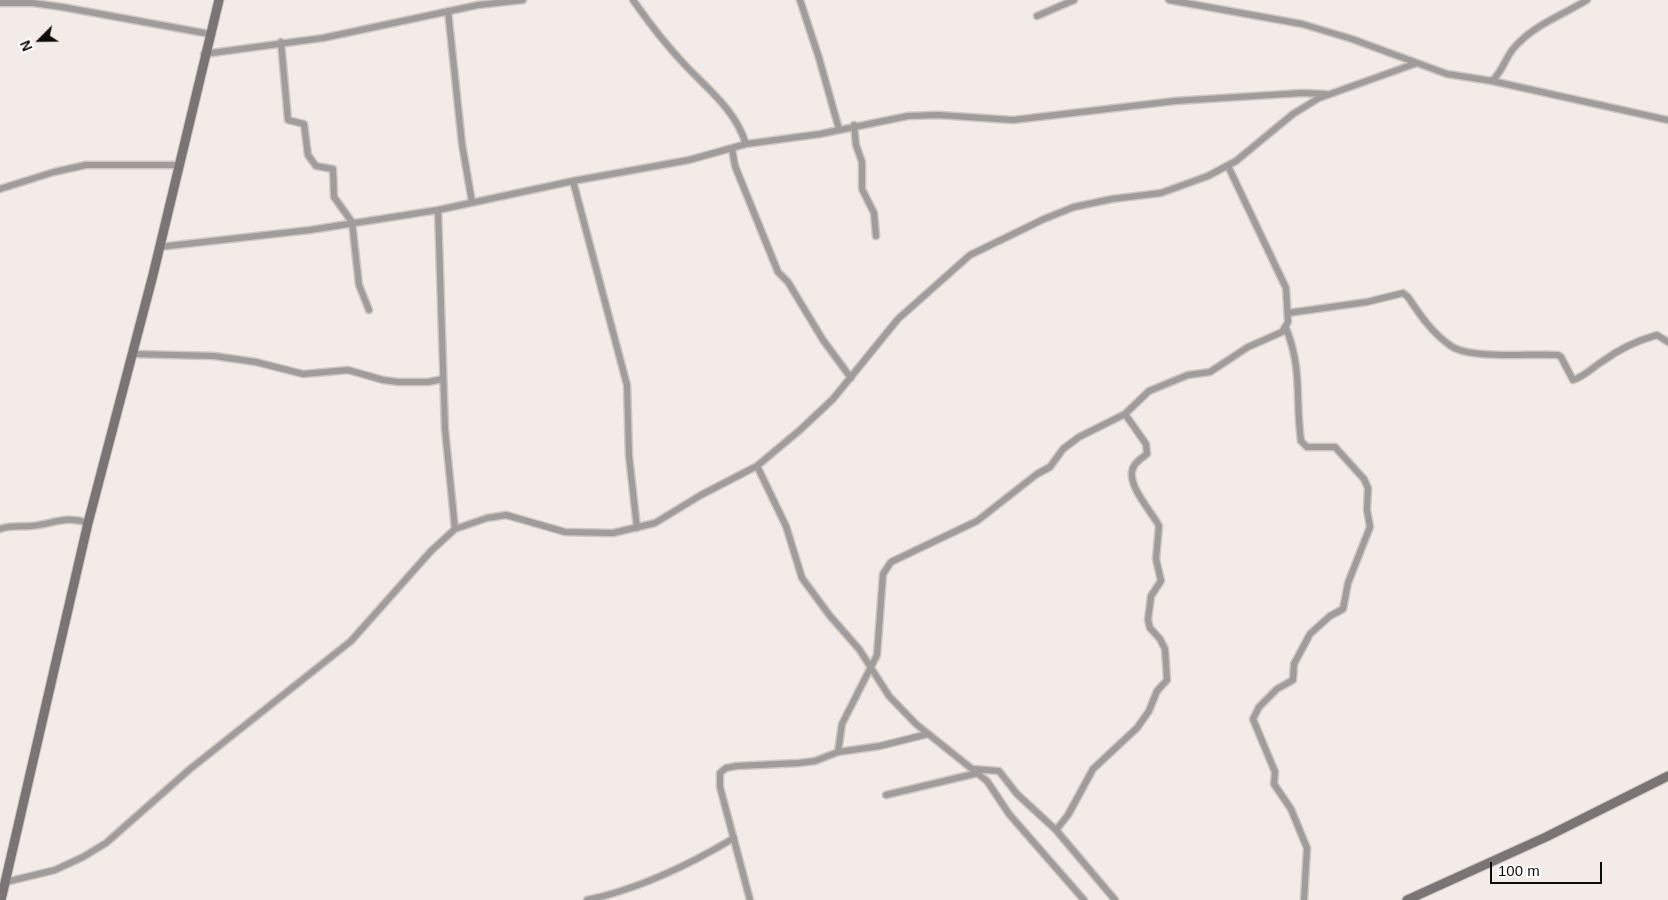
<!DOCTYPE html>
<style>
body{margin:0}
#map{position:relative;width:1668px;height:900px;overflow:hidden;background:#f2ebe7;font-family:Arial,sans-serif}
canvas{display:block}
.north{position:absolute;left:15px;top:15px;width:50px;height:50px;-webkit-text-stroke:4px #fff;paint-order:stroke;rotate:247deg;font-size:14px;font-weight:700;line-height:20px;text-align:center;color:#0f0d0c}
.north::after{content:'';display:block;margin:auto;width:18px;height:22px;background:#0f0d0c;clip-path:polygon(50% 0,100% 100%,50% 72%,0 100%)}
.scale{position:absolute;left:1490px;top:862px;width:112px;height:22px;box-sizing:border-box;border:2px solid #0f0d0c;border-top:0;padding-left:6px;font-size:15px;line-height:18px;white-space:nowrap;color:#0f0d0c;-webkit-text-stroke:4px #fff;paint-order:stroke}
</style>
<div id="map">
<canvas width="1668" height="900"></canvas>
<div class="north">N</div>
<div class="scale">100 m</div>
</div>
<script>
const context = document.querySelector('canvas').getContext('2d');
context.lineJoin = 'round';
function trace(path, color, width, dash) {
  context.strokeStyle = color;
  context.lineWidth = width;
  context.lineCap = dash ? 'butt' : 'round';
  context.setLineDash(dash || []);
  context.stroke(path);
}
const street = new Path2D(`
 M633 0C649 23 666 45 686 66 710 91 735 110 746 144
 M800 0 819 58 839 129
 M1169 0 1302 24 1352 39 1447 74 1492 81 1668 120
 M0 3H33L62 7 210 34
 M448 11 462 144 472 202
 M1037 16 1074 0
 M281 42 288 120 304 124 308 155 316 166 333 169 334 197 352 222 359 285 369 310
 M204 54 323 38 478 5 523 0
 M1492 81C1502 72 1505 59 1513 49 1533 25 1561 16 1587 0
 M854 125 856 145 862 162V189L874 213 876 236
 M732 149 735 166 778 272 788 282 823 340 851 378
 M573 181 627 385 629 456 637 528
 M0 189 54 172 86 165H178
 M438 210 445 429 455 529
 M159 247 310 230 438 210 573 181 689 160 746 144 820 134 908 116 938 115 1013 120 1175 101 1302 93 1326 94
 M1288 313 1367 302 1403 293 1408 297C1420 315 1432 333 1451 346 1472 360 1532 353 1558 355L1561 357 1573 380C1585 376 1593 367 1603 361 1618 350 1639 340 1657 335L1668 342
 M1286 328C1303 371 1295 399 1301 441L1307 447H1335L1364 479 1368 488 1367 510 1370 527 1348 583 1343 609 1330 616 1310 634 1294 664 1293 680 1277 689 1259 707 1253 719 1275 772 1274 784 1291 809 1307 848 1304 900
 M133 354 214 356 256 362 303 374 348 370 383 380 398 382H428L443 379
 M757 466 786 526 802 578 830 616 859 649 889 696 916 724 987 781 1009 814 1084 900
 M0 529C11 525 20 527 31 526 52 524 67 515 88 523
 M838 752 842 724 877 655 883 574 891 562 977 521 1037 474 1050 467 1063 449 1079 437 1125 414 1149 391 1188 375 1210 372 1248 347 1282 332 1288 322 1286 288 1228 166
 M973 769 999 771 1017 794 1056 830 1115 900
 M886 795 978 773
 M1056 830 1068 815 1093 769 1137 728 1149 711 1157 691 1167 680 1165 649 1160 639 1150 628 1148 620 1151 596 1161 581 1156 559 1159 526C1152 512 1126 485 1133 468 1135 462 1142 458 1147 454L1146 444 1125 414
 M6 882 55 870 83 857 106 843 190 769 351 641 431 551 455 529 487 518 506 515 565 532 613 533 655 523 701 495 757 466 800 430 833 399 898 319 970 255 1044 219 1074 207 1112 199 1161 193 1208 176 1236 161 1293 114 1319 98 1417 63
 M587 900C639 889 689 865 734 838
 M750 900 720 787V773L726 768 737 766 799 763 815 761 838 752 880 746 928 734`);
const secondary = new Path2D(`
 M1 900 88 523 153 275 219 0
 M1407 900 1546 837 1668 776`);
trace(street, '#cec7c4', 9);
trace(secondary, '#cec7c4', 11);
trace(street, '#9f9c9b', 6);
trace(secondary, '#7a7574', 9);
</script>
